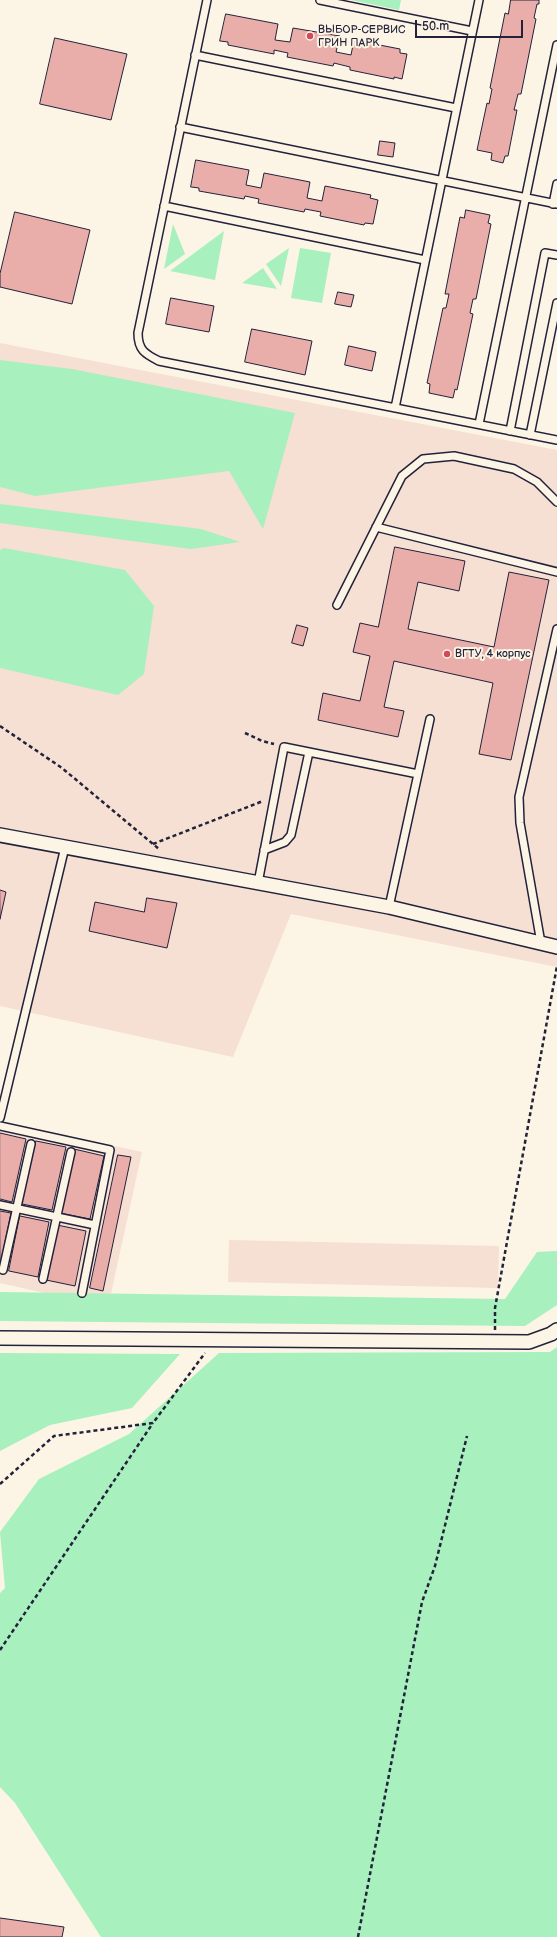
<!DOCTYPE html>
<meta charset="utf-8">
<style>
body{margin:0}
#map{position:relative;width:557px;height:1937px;overflow:hidden;background:#fcf5e5;font-family:"Balsamiq Sans",sans-serif}
canvas{display:block}
.scale{position:absolute;left:415px;top:20px;width:108px;height:18px;box-sizing:border-box;border:2px solid #22223b;border-top:0;padding-left:5px;font-size:12px;line-height:14px;white-space:nowrap;color:#22223b;-webkit-text-stroke:3px #fcf5e5;paint-order:stroke}
</style>
<div id="map">
<canvas width="557" height="1937"></canvas>
<div class="scale">50 m</div>
</div>
<script>
const context = document.querySelector('canvas').getContext('2d');
context.lineJoin = 'round';
function fill(path, color) {
  context.fillStyle = color;
  context.fill(path, 'evenodd');
}
function trace(path, color, width, dash) {
  context.strokeStyle = color;
  context.lineWidth = width;
  context.lineCap = dash ? 'butt' : 'round';
  context.setLineDash(dash || []);
  context.stroke(path);
}
function write(font, color, halo, rows, align = 'center') {
  context.font = font + ' "Balsamiq Sans",sans-serif';
  context.lineWidth = 4;
  context.setLineDash([]);
  context.textBaseline = 'middle';
  context.strokeStyle = halo;
  context.fillStyle = color;
  for (const [text, x, y, turn = 0] of rows) {
    context.save();
    context.translate(x, y);
    context.rotate((+turn || 0) * Math.PI / 180);
    context.textAlign = isNaN(turn) ? turn : align;
    if (halo) context.strokeText(text, 0, 0);
    context.fillText(text, 0, 0);
    context.restore();
  }
}
const built = new Path2D(`
 M0 343 557 450V967L291 914 233 1057 0 1006Z
 M0 1121 142 1152 108 1307 0 1283Z
 M229 1240 499 1246 498 1288 228 1282Z`);
const green = new Path2D(`
 M351 0H401L399 10Z
 M173 224 185 254 164 269Z
 M224 231 215 280 170 271Z
 M289 248 281 286 266 264Z
 M300 248 331 253 322 303 291 298Z
 M263 268 277 289 242 283Z
 M0 360 72 369 295 413 263 529 229 471 35 496 0 487Z
 M0 504 201 529 240 542 191 549 0 523Z
 M4 548 125 570 154 606 144 674 118 695 0 668V550Z
 M557 1251V1305L525 1326 0 1321V1292L505 1299 537 1252Z
 M557 1347V1937H101L15 1803 0 1787V1593L5 1588 0 1532 39 1479 129 1434 219 1353 550 1352Z
 M0 1353 180 1354 132 1408 50 1425 0 1451Z`);
const building = new Path2D(`
 M511 0H539V4H537L534 18 536 19 521 94H518L514 110H517L508 156H505L503 163 491 160 492 153 477 150 487 103 489 104 492 89 490 88 505 13 508 14Z
 M226 14 278 24 275 40 290 42 293 28 340 36 336 52 351 55 354 40 400 49V53L407 54 402 79 394 77V79L350 70V67L334 63 333 66 287 57 288 53 274 50V54L228 45V42L220 41Z
 M55 38 127 54 111 120 40 104Z
 M380 141 395 143 393 157 378 155Z
 M196 160 249 170 246 185 261 188 264 173 310 182 307 198 322 201 325 186 371 195 370 198 378 200 373 224 365 223 364 225 320 216 321 212 305 209 304 212 258 203 259 199 245 196 244 199 199 191V188L191 187Z
 M466 210 490 215 488 223 491 224 476 299H473L470 313 473 314 457 390 455 389 453 398 429 393 430 384 427 383 443 308H446L449 294H445L460 217 464 218Z
 M15 212 90 230 72 304 0 287V274Z
 M338 292 354 295 351 307 335 304Z
 M171 298 214 306 209 332 166 324Z
 M252 329 312 341 305 375 245 362Z
 M349 346 376 352 372 371 345 365Z
 M395 547 465 561 459 591 418 582 408 629 494 647 509 572 549 580 511 760 479 754 493 683 394 661 384 707 404 711 398 737 318 720 323 693 360 701 370 656 353 652 360 623 378 627Z
 M297 625 308 628 303 646 292 643Z
 M0 890 6 892 0 919Z
 M147 898 177 903 167 948 89 931 95 902 144 912Z
 M0 1133 26 1139 12 1202 0 1199Z
 M36 1141 66 1147 52 1210 22 1204Z
 M74 1149 104 1156 90 1219 60 1213Z
 M118 1155 131 1157 103 1291 90 1288Z
 M0 1211 11 1213 0 1266Z
 M20 1216 49 1222 38 1277 9 1271Z
 M57 1225 86 1231 75 1286 46 1280Z
 M0 1918 64 1927 62 1937H0Z`);
const path = new Path2D(`
 M0 726 62 768 159 849
 M245 733 262 741 274 744
 M153 844 263 801
 M495 1330V1308L557 966
 M0 1484 54 1436 153 1423 205 1353
 M0 1650 153 1423
 M358 1937 422 1602 435 1566 467 1436`);
const service = new Path2D(`
 M207 0 138 333C138 350 145 354 159 361L557 440
 M320 0 472 31
 M195 55 456 108
 M180 127 557 204
 M553 204 557 184
 M164 206 425 260
 M395 408 479 0
 M479 424 557 45
 M510 431 545 253 557 255
 M530 435 557 303
 M376 527 557 572
 M337 605 402 476 423 459 454 456 514 469 537 482 557 502
 M264 850 285 842 291 835 309 752
 M258 883 284 747 418 774
 M389 907 430 719
 M541 943 520 823 519 797 557 629
 M0 1118 65 847
 M0 1126 110 1150 82 1293
 M0 1205 95 1225
 M3 1270 31 1144
 M43 1279 71 1152`);
const minor = new Path2D(`
 M0 835 389 907 557 947
 M0 1338 529 1342 551 1334 557 1330`);
const markers = [
 [310,36,4,"#d1495b"],
 [447,654,4,"#d1495b"]
];
const poiNames = [
 ["ВЫБОР-СЕРВИС",318,30],
 ["ГРИН ПАРК",318,43],
 ["ВГТУ, 4 корпус",455,654]
];
fill(built, '#f6dfd3');
fill(green, '#a8f0bd');
fill(building, '#e9adaa');
trace(building, '#22223b', 1);
trace(service, '#22223b', 10);
trace(minor, '#22223b', 16);
trace(path, '#22223b', 2.5, [4, 3]);
trace(service, '#fcf5e5', 7);
trace(minor, '#fcf5e5', 13);
for (const [x, y, r, color] of markers) {
  const dot = new Path2D();
  dot.arc(x, y, r, 0, 2 * Math.PI);
  context.fillStyle = color;
  context.fill(dot);
  trace(dot, '#fcf5e5', 1.5);
}
write('11px', '#22223b', '#fcf5e5', poiNames, 'left');
</script>
